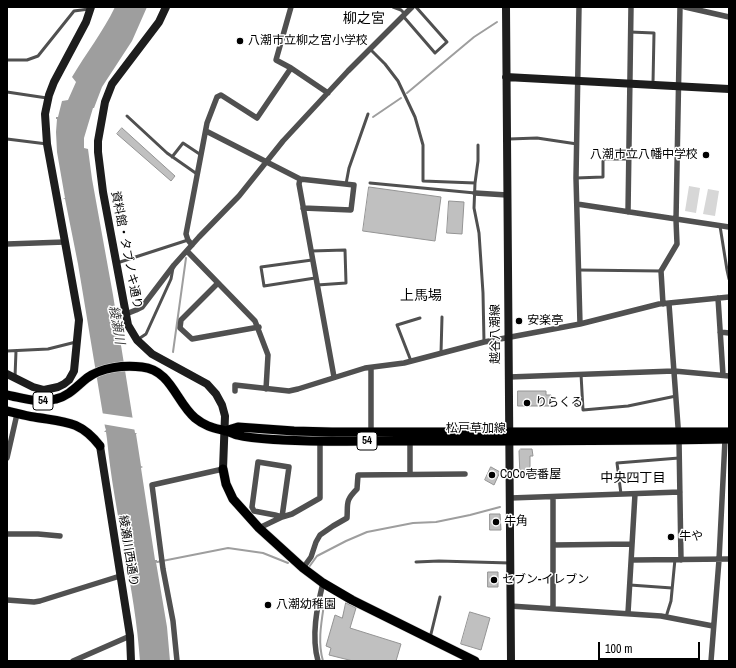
<!DOCTYPE html>
<meta charset="utf-8">
<style>
body{margin:0}
#map{position:relative;width:736px;height:668px;overflow:hidden;background:#fff;font-family:"Archivo Narrow",sans-serif}
canvas{display:block}
.frame{position:absolute;inset:0;border:8px solid #000;pointer-events:none}
.scale{position:absolute;left:598px;top:642px;width:102px;height:18px;box-sizing:border-box;border:2px solid #000;border-top:0;padding-left:5px;font-size:12px;line-height:14px;white-space:nowrap;color:#000;-webkit-text-stroke:3px #fff;paint-order:stroke}
</style>
<div id="map">
<canvas width="736" height="668"></canvas>
<div class="frame"></div>
<div class="scale">100 m</div>
</div>
<script>
const context = document.querySelector('canvas').getContext('2d');
context.lineJoin = 'round';
function fill(path, color) {
  context.fillStyle = color;
  context.fill(path, 'evenodd');
}
function trace(path, color, width, dash) {
  context.strokeStyle = color;
  context.lineWidth = width;
  context.lineCap = dash ? 'butt' : 'round';
  context.setLineDash(dash || []);
  context.stroke(path);
}
function write(font, color, halo, rows, align = 'center') {
  context.font = font + ' "Archivo Narrow","Noto Sans JP",sans-serif';
  context.lineWidth = 3;
  context.setLineDash([]);
  context.textBaseline = 'middle';
  context.strokeStyle = halo;
  context.fillStyle = color;
  for (const [text, x, y, turn = 0] of rows) {
    context.save();
    context.translate(x, y);
    context.rotate((+turn || 0) * Math.PI / 180);
    context.textAlign = isNaN(turn) ? turn : align;
    if (halo) context.strokeText(text, 0, 0);
    context.fillText(text, 0, 0);
    context.restore();
  }
}
const green = new Path2D(`
 M689 186 700 188 696 213 685 211Z
 M708 189 719 191 715 216 703 214Z`);
const water = new Path2D(`
 M115 7H147L132 41 102 87 94 108H93L84 138V148L88 149 92 179 113 295 135 433H137L136 434 141 466 143 467 141 468 155 560H157V562H156L167 627 170 661H140C135 586 114 514 107 439L106 432H104L106 430 105 427 78 264 65 199 63 198H65L57 152 56 132 57 119H56V117H58L62 101 68 100 76 82 72 77C86 53 103 32 115 7Z`);
const pier = new Path2D(`
 M100 413 135 418 137 430 102 424Z`);
const stream = new Path2D(`
 M407 93 474 37 497 22
 M373 117 401 98
 M173 352 186 258
 M157 562 228 548 263 553 288 563
 M309 567 317 556 346 541 367 532 413 523 436 522 470 515 500 507
 M323 661C317 641 322 619 325 598`);
const building = new Path2D(`
 M122 128 175 176 171 181 117 134Z
 M369 187 441 197 435 241 363 231Z
 M449 201 464 202 462 234 447 233Z
 M518 391H546V395H551V406H518Z
 M521 449H532L533 456H530V471H533V474H530V476L520 477 519 451Z
 M491 467 500 472 494 485 485 480Z
 M490 514H500L501 530H490Z
 M488 572H498V587H488Z
 M346 603 356 608 350 628 401 644 396 661H353L329 655 331 648 326 646 335 615 342 618Z
 M470 612 490 618 481 650 461 644Z`);
const lane = new Path2D(`
 M393 7 401 10 405 14
 M403 16 435 53 447 42 416 7
 M630 32 654 33 653 83
 M370 49 385 64 398 81 415 117 423 145V181L475 183 474 208 479 233 483 293 484 342
 M7 60H27L38 56 74 11 89 9
 M7 92 47 98
 M127 116 167 153 197 174
 M7 139 47 144
 M509 139 537 138 577 144
 M172 157 183 143 201 155
 M576 178 603 177V159H628
 M370 183 475 193
 M475 183 478 161V145
 M346 184 349 168 368 114
 M720 226 727 270 729 279
 M311 251 345 250 346 283 317 285
 M312 260 261 267 264 286 315 278
 M117 263 188 240
 M578 270 661 271
 M137 340 146 334 171 279 173 268
 M7 351 48 349 76 342
 M441 353 442 317
 M411 361 397 325 420 318
 M581 374 583 410 628 406 676 396
 M15 377 16 351
 M621 494 617 463 679 458
 M416 562 439 561 510 563
 M630 585 672 588
 M666 617 671 601 675 559
 M430 638 440 597`);
const street = new Path2D(`
 M291 7 276 60 291 68 328 93
 M579 7 576 178 580 324
 M685 7 729 17
 M206 131 300 179 299 184 334 377
 M300 179 354 185 351 210 303 208
 M475 193 507 195
 M577 204 729 227
 M628 212 631 7
 M7 244 65 242
 M192 245 188 240 186 234 207 123 217 97 221 95 257 118 291 68
 M187 251 255 321 268 355 266 389
 M218 283 181 320 180 328 192 339 259 327
 M718 298 723 375
 M663 304 661 271 677 244 676 220 680 7
 M669 304 679 440 681 560
 M126 314 136 310 142 307 174 265 199 237 239 196 283 141 348 71 412 7
 M720 332 729 333
 M371 368V432
 M509 377 674 371 729 376
 M235 391V385L289 391 298 389 365 368 404 363 484 342 580 324 659 304 729 297
 M410 441V474
 M7 458 17 414
 M553 497V608
 M510 498 680 492
 M259 528 282 517 289 467 258 462 252 507 254 511 275 515 282 517 292 514 320 498V441
 M7 534H38L60 536
 M553 545 632 544
 M632 560 729 559
 M303 568 311 557 316 542 320 535 333 526 347 518C348 503 345 501 357 489L358 475 465 474
 M7 600 34 602 40 601 120 576
 M510 606 661 616 713 626
 M628 613 635 494
 M73 661 130 636
 M177 661 173 621 163 569 152 485 223 469
 M318 661C311 636 317 607 323 583
 M711 661 719 560 725 440`);
const secondary = new Path2D(`
 M166 7 159 22 112 84 105 102 98 141V152L103 192 128 325 137 340 152 354 207 384 216 394 222 405 225 416 223 469
 M506 7 511 661
 M506 77 729 89
 M7 374 33 387 44 390 58 387 64 384 69 380 74 371 79 320 65 242 47 144 45 114 49 95 54 82 86 22 91 7
 M100 446 130 636 131 661`);
const primary = new Path2D(`
 M7 395C23 398 39 404 56 399 69 396 77 386 87 378 102 367 124 365 142 367 171 370 176 402 195 418 206 427 215 428 226 431 230 432 234 434 237 435 252 439 268 439 283 440 321 442 359 441 397 441 508 441 618 441 729 439
 M7 411C16 413 25 416 34 417 64 422 80 420 100 446
 M225 431 238 427 294 431 332 432H729
 M223 469 226 484 233 499 259 528 303 568 323 583 352 600 475 661`);
const markers = [
 [240,41,4,"#000"],
 [706,155,4,"#000"],
 [519,321,4,"#000"],
 [527,403,4,"#000"],
 [492,475,4,"#000"],
 [496,522,4,"#000"],
 [671,537,4,"#000"],
 [494,580,4,"#000"],
 [268,605,4,"#000"]
];
const shields = [
 [43,401,20],
 [367,441,20]
];
const shieldNames = [
 ["54",43,401],
 ["54",367,441]
];
const poiNames = [
 ["八潮市立柳之宮小学校",248,41],
 ["八潮市立八幡中学校",698,155,"right"],
 ["安楽亭",527,321],
 ["りらくる",535,403],
 ["CoCo壱番屋",500,475],
 ["牛角",504,522],
 ["牛や",679,537],
 ["セブン-イレブン",502,580],
 ["八潮幼稚園",276,605]
];
const streetNames = [
 ["資料館・タブノキ通り",126,250,79],
 ["越谷八潮線",496,334,-90],
 ["松戸草加線",476,429],
 ["綾瀬川西通り",128,551,81]
];
const waterNames = [
 ["綾瀬川",116,325,80]
];
const neighbourhoodNames = [
 ["中央四丁目",633,479]
];
const quarterNames = [
 ["柳之宮",364,19],
 ["上馬場",421,296]
];
fill(green, '#d7d7d7');
fill(water, '#9e9e9e');
fill(pier, '#fff');
trace(stream, '#9e9e9e', 2);
fill(building, '#c0c0c0');
trace(building, '#949494', 1);
trace(primary, '#dbdbdb', 10);
trace(lane, '#505050', 3);
trace(street, '#505050', 5.5);
trace(secondary, '#1d1d1d', 8);
trace(primary, '#000', 9);
for (const [x, y, r, color] of markers) {
  const dot = new Path2D();
  dot.arc(x, y, r, 0, 2 * Math.PI);
  context.fillStyle = color;
  context.fill(dot);
  trace(dot, '#fff', 1.5);
}
for (const [x, y, w] of shields) {
  const box = new Path2D();
  box.roundRect(x - w / 2, y - 9, w, 18, 3);
  context.fillStyle = '#fff';
  context.fill(box);
  trace(box, '#000', 1);
}
write('bold 11px', '#000', null, shieldNames);
write('12px', '#000', '#fff', poiNames, 'left');
write('12px', '#000', '#fff', streetNames);
write('italic 13px', '#3f3f3f', '#fff', waterNames);
write('13px', '#000', '#fff', neighbourhoodNames);
write('14px', '#000', '#fff', quarterNames);
</script>
